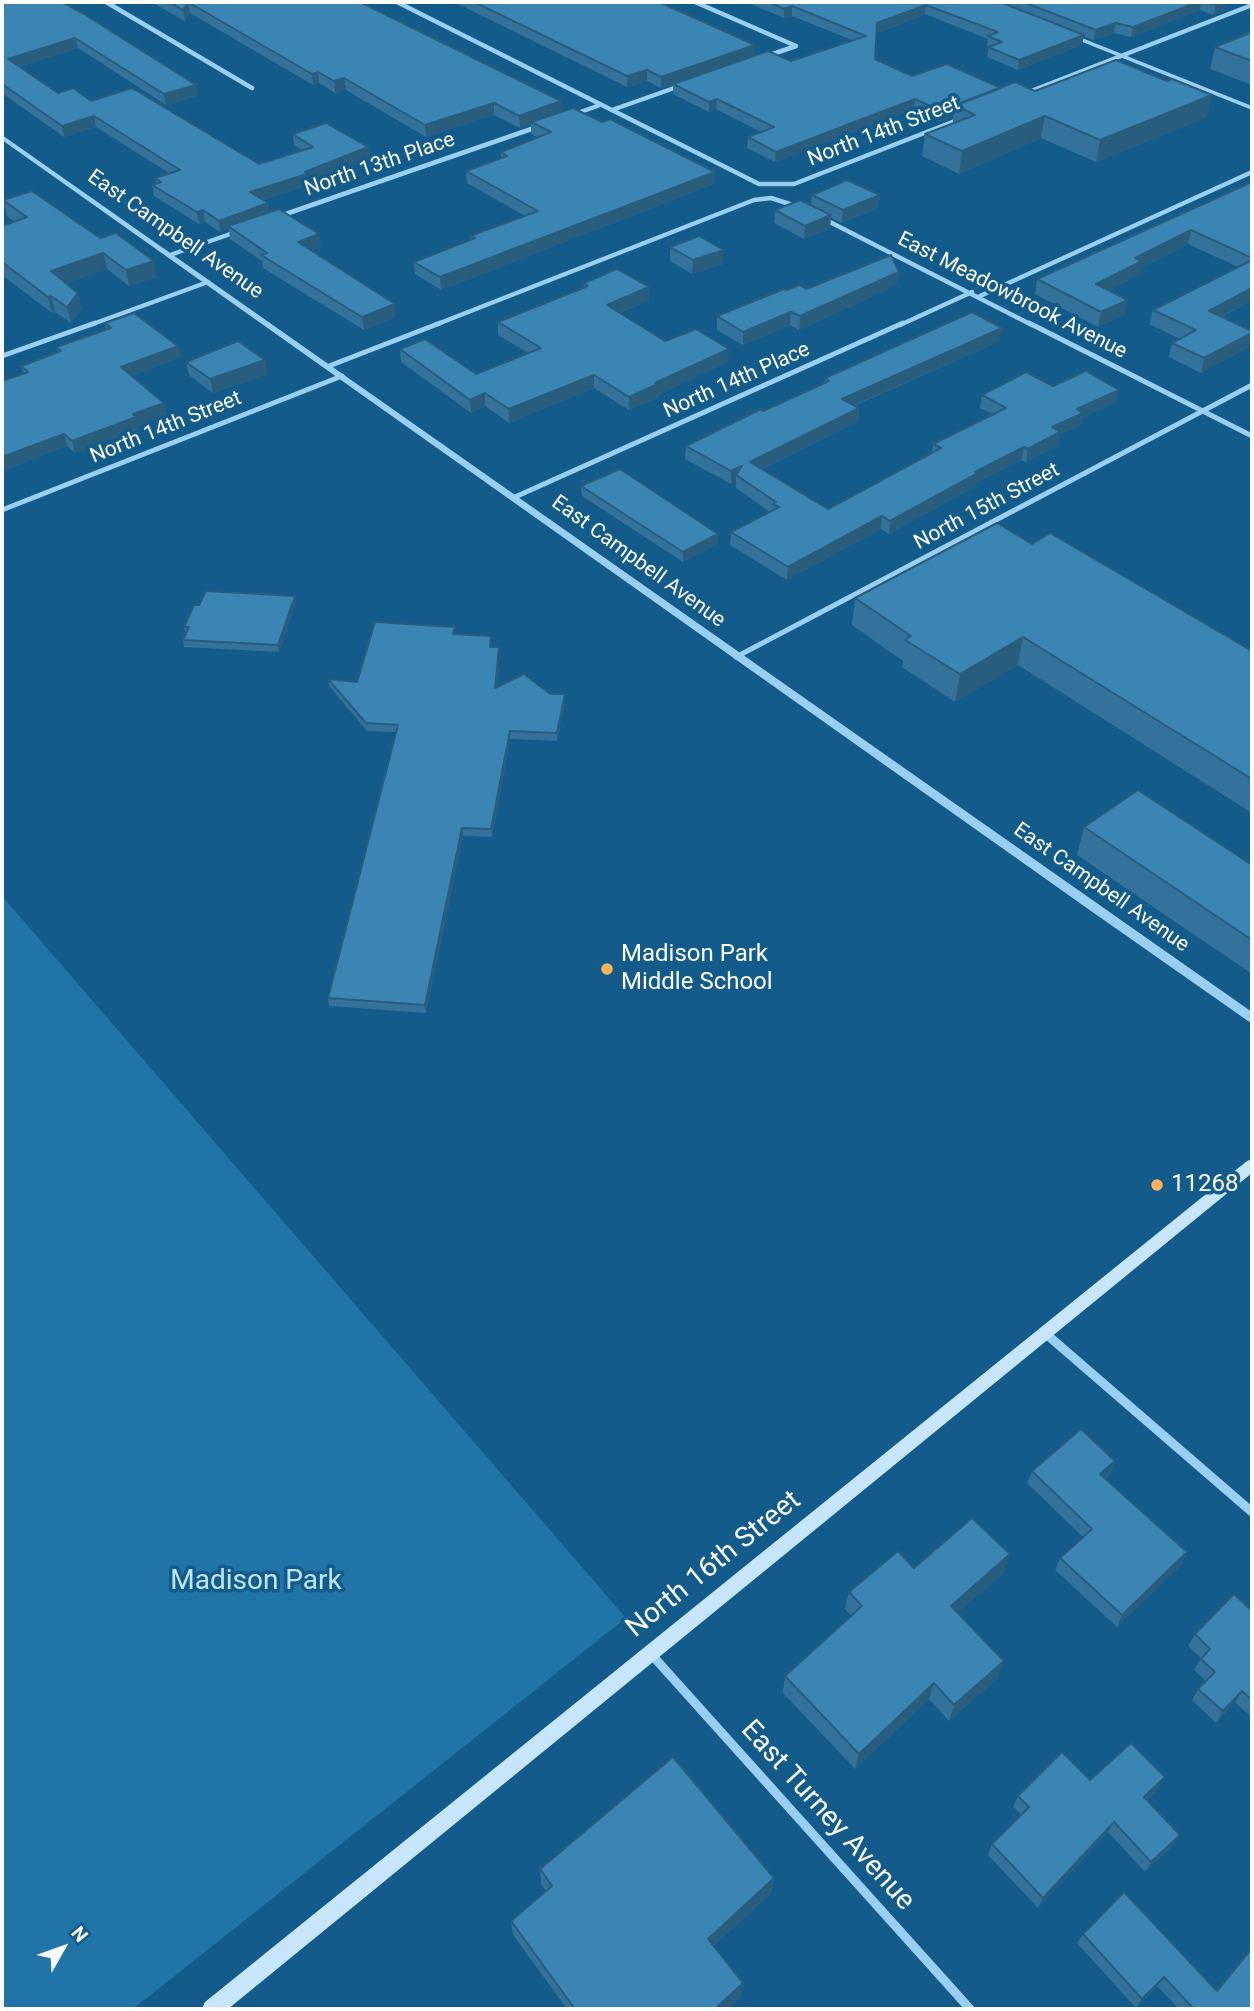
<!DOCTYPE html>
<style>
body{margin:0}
#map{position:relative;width:1254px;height:2011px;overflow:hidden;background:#125b8b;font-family:Roboto,sans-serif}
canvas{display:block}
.frame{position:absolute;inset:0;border:4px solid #fff;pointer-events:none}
.north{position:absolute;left:28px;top:1913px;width:70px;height:70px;-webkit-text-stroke:5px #125b8b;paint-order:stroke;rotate:50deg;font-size:19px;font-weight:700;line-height:28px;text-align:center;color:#fff}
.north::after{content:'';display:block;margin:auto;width:24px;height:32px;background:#fff;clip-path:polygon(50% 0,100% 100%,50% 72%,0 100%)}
</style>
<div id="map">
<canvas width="1254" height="2011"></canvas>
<div class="frame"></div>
<div class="north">N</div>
</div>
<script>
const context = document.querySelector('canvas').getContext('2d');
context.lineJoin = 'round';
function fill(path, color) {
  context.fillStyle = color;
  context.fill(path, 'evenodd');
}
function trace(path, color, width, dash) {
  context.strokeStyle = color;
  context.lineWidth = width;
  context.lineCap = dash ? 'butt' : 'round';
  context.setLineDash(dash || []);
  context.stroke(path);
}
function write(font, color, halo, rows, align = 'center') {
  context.font = font + ' Roboto,sans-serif';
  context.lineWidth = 7;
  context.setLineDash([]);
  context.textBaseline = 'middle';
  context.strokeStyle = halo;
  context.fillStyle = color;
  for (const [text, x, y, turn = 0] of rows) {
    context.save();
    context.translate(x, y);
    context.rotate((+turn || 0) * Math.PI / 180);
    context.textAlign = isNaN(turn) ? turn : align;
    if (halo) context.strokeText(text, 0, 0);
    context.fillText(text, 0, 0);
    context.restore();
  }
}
const green = new Path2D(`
 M2 896 626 1618 133 2009H2Z`);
const minorFar2 = new Path2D(`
 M106 2 252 88
 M397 2 759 184H794L960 119
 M695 2 796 46
 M767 56 796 46
 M1026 93 1252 5
 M612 110 680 86
 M575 114 600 105
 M280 216 540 126
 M822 218 1032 325
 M170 255 236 232
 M980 296 1252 172
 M90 325 208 282
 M435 325 754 200 771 198 799 207
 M900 325 972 292`);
const minorFar1 = new Path2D(`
 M1029 323 1252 436
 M2 356 95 323
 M329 366 440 323
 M515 497 903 323
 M2 510 342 376
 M736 657 1252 385`);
const minor = new Path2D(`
 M1045 1333 1252 1512
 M651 1654 970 2009`);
const tertiary = new Path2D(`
 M1067 32 1252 106V110L1065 35 1064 34Z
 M2 135 1252 1012V1023L1248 1021 1091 911 2 140Z`);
const secondary = new Path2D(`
 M1252 1159V1173L228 2009H202L205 2002 1247 1161Z`);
const wall = new Path2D(`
 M2 2 198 96 166 105 78 48 19 67 58 93 91 101 259 164 302 150 294 145 293 134 370 159 308 182 309 185 263 200 269 212 321 247 311 250 396 317 364 330 263 268 262 261 230 239 229 229 220 232 205 222 199 224 154 196 152 185 156 183 155 178 169 173 96 127 64 137 2 93Z
 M151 2H360L561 101 562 112 602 122 715 172 714 184 441 290 415 274 414 262 470 240V236L525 216 467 183 466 171 501 158V152L538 137 531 134V124L520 128 494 115 426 137 346 90 335 93 319 83 313 85 190 13 185 21Z
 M454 2H659L754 55 791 61 852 40 792 16 784 18 746 2H1226L1224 11 1213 15 1200 10 1131 37 1114 33 1094 40 1083 36 1082 45 1018 70 987 57 989 47 987 46 988 39 925 14 877 33 875 59 912 76 1001 88 1035 91 1207 117 1096 162 1041 138 959 174 922 156 925 134 953 123V117L940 122 914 109 775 162 747 148 748 137 761 132 716 109 709 112 673 94V84L661 88 647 81 627 87Z
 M1252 32V85L1210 69 1215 47Z
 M1252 182V300L1222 317 1250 346 1201 373 1169 357 1172 343 1180 339 1149 324 1153 310 1238 267 1188 244 1141 268 1139 275 1110 290 1125 314 1098 327 1035 294 1037 279Z
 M812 195H880L878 208 842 223 831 218 830 228 804 239 774 223 775 210 811 205Z
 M3 200 157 277 129 286 107 269 66 283 82 309 71 323 55 312 52 313 2 275V226L15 222 7 216Z
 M670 247 723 264 692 274 670 261Z
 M584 283 649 287V300L620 313 665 341 728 362 658 395V398L629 410 594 388 509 423 485 406 471 413 401 362 400 349 476 374 528 353 498 335V322L584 287Z
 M897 285 799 330 790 325 743 345 717 330V316L787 290Z
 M105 323 178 346 181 357 132 376 164 403 167 415 138 426 139 429 75 453 67 446 2 471 23 374 21 366 58 353 56 347 106 330Z
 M1000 341 854 406 859 408 858 421 762 469 828 509 932 453 933 444 992 414 980 408 982 395 1053 386 1119 390 1116 402 1082 418 1081 425 1059 435 1058 445 1026 462 1021 460 976 483V486L889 534 881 529 787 580 730 545 731 532 770 512 736 488V481L731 484 685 459 686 446 824 383 825 378Z
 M186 362 268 374 213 393 189 375Z
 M581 486 718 534V544L683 562 582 496Z
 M1032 544 1252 651V813L1018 665 955 702 902 667 903 661 852 625 855 598Z
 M296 603 279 652 184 647 183 640 186 634 184 627 199 605Z
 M455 634 491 644V647H499L500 655 497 688 550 694 565 702 557 741 510 739 492 837 463 836 426 1013 329 1006 328 998 396 732 367 731 329 686 328 679 357 682Z
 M1084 827 1252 865V974L1077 855Z
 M1115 1461 1110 1474 1105 1479 1187 1552 1181 1565 1117 1627 1055 1570 1060 1558 1083 1537 1027 1483 1032 1471Z
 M914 1568 1004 1572 957 1613 998 1678 949 1721 929 1699 855 1769 783 1693 785 1676 851 1616 845 1609 849 1592Z
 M1252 1611V1718L1235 1702 1216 1723 1192 1700 1198 1689 1206 1681 1194 1670 1201 1658 1188 1646 1195 1634Z
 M1165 1777 1159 1788 1147 1800 1173 1845 1145 1872 1108 1832 1038 1908 988 1855 992 1844 1021 1814 1013 1807 1018 1796Z
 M540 1869 774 1878 771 1893 713 1946 743 1983 741 1996 727 2009H567L513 1935 511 1921 546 1891 541 1884Z
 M1083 1934 1217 1991 1252 2009H1179L1157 1986 1136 2008 1077 1943Z`);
const shadedWall = new Path2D(`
 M188 2 190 13 185 21 183 10Z
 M1198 2H1201L1200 10 1131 37 1133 27Z
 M1224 2H1226L1224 11 1213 15 1216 5Z
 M926 5 925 14 876 33 877 23Z
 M792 6V16L784 18V9Z
 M1116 23 1114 33 1094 40 1096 30Z
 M1084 35 1082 45 1018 70 1019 60Z
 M75 38 78 48 10 70 8 59Z
 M755 45 754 55 661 88V77Z
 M647 70V81L627 87V76Z
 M318 72 319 83 313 85 312 74Z
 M344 78 346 90 335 93 334 81Z
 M196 85 198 96 166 105 164 94Z
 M1212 95 1207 117 1096 162 1100 140Z
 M717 99 716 109 709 112V102Z
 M915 99 914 109 775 162 776 152Z
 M561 101 562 113 531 122V124L520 128 519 116Z
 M494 103V115L426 137 425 125Z
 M955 106 953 117 940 122 941 111Z
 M94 116 96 127 64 137 62 126Z
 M1045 116 1041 138 959 174 962 151Z
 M368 147 370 159 308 182 309 185 252 204 250 192Z
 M715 172 714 184 441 290 440 277Z
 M880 195 878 208 842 223 843 210Z
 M268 203 270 215 228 226 229 229 220 232 219 221Z
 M203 210 205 222 199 224 197 212Z
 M831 215 830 228 804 239 805 226Z
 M1191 230 1188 244 1141 268 1139 275 1094 298 1096 284 1135 258Z
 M319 234 321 247 300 255 298 242Z
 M724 250 723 264 692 274 693 260Z
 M103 253 107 269 55 287 51 271Z
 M154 261 157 277 129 286 126 270Z
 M899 272 897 285 799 330 800 316Z
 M649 287V300L607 318V305Z
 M1252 288V300L1205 325 1209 311Z
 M78 293 82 309 71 323 67 307Z
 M51 296 55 312 52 313 48 297Z
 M1128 300 1125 314 1098 327 1101 312Z
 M395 304 396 317 364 330 362 317Z
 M791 312 790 325 743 345V332Z
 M1002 328 1000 341 841 411 842 399Z
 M1252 333 1250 346 1201 373 1204 358Z
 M178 346 181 357 124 379 121 367Z
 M729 349 728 362 658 395V398L629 410V397L655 383Z
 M265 360 268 374 213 393 210 379Z
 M594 375V388L509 423V409Z
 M1119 390 1116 402 1082 418 1081 425 1059 435 1058 445 1026 462 1028 449 1052 427 1077 409Z
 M485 393V406L471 413 470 400Z
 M164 403 167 415 138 426 139 429 75 453 72 441 133 414Z
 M859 408 858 421 749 475 750 462Z
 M64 434 67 446 2 471V457Z
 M1024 447 1021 460 976 483V486L889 534 890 521 975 472Z
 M742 466 736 475V481L731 484V471Z
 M882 516 881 529 787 580 788 567Z
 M718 534V544L683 562V552Z
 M295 596 296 603 279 652 278 645Z
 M1023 637 1018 665 955 702 960 674Z
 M499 647 500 655 496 696 495 688Z
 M565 694V702L557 741V733Z
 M510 731V739L492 837 491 829Z
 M462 828 463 836 426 1013 425 1005Z
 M1115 1461 1110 1474 1095 1487 1100 1474Z
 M1187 1552 1181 1565 1117 1627 1122 1615Z
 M1010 1554 1004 1572 945 1624 951 1606Z
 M1004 1661 998 1678 949 1721 954 1705Z
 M934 1683 929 1699 855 1769 859 1754Z
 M1242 1691 1235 1702 1216 1723 1223 1711Z
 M1165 1777 1159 1788 1138 1808 1144 1797Z
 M1114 1822 1108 1832 1038 1908 1043 1898Z
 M1180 1835 1173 1845 1145 1872 1151 1862Z
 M774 1878 771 1893 706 1952 708 1939Z
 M1164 1977 1157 1986 1136 2008 1142 1999Z
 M743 1983 741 1996 727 2009H715Z`);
const building = new Path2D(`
 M2 2H62L84 14 196 85 164 94 75 38 8 59 58 93 73 88 91 101 132 88 259 164 313 147 293 134 326 123 368 147 305 172 307 174 250 192 268 203 219 221 203 210 197 212 152 185 161 182 155 178 180 170 94 116 62 126 2 84Z
 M169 2H188L183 10Z
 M188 2H360L561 101 519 116 494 103 425 125 344 78 334 81 318 72 312 74Z
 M474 2H659L755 45 661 77 647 70 627 76Z
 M769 2H1000L1084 35 1019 60 988 47 1002 42 988 36 998 32 926 5 877 23 875 59 912 76 947 64 1001 88 941 111 915 99 776 152 748 137 774 127 717 99 709 102 673 84 768 51 791 61 866 36 792 6 784 9Z
 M1023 2H1198L1133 27 1116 23 1096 30Z
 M1206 2H1224L1216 5Z
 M1252 32V61L1215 47Z
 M1116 60 1167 81 1172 79 1212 95 1100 140 1045 116 962 151 925 134 975 115 955 105 1015 82 1035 91Z
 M573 108 602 122 610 119 715 172 440 277 414 262 475 238 470 236 538 211 466 171 507 156 501 152 551 132 531 122Z
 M847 180 880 195 843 210 812 195Z
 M1252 182V258L1191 230 1135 258 1142 261 1096 284 1128 300 1101 312 1037 279Z
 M32 191 100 238 116 233 154 261 126 270 103 253 51 271 78 293 67 307 51 296 48 297 2 262V226L27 217 3 200Z
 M800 200 831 215 805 226 775 210Z
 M279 209 319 234 298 242 395 304 362 317 261 255 267 253 228 226Z
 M699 236 724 250 693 260 670 247Z
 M891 255 899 272 800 316 791 312 743 332 717 316 784 289 787 290 799 285 806 289Z
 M1252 260V288L1209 311 1252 331V333L1204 358 1172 343 1196 330 1153 310Z
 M617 269 649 287 607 305 665 341 696 329 729 349 655 383 658 384 629 397 594 375 509 409 485 393 470 400 400 349 425 339 476 374 541 348 498 322 588 286 584 283Z
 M972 312 1002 328 842 399 859 408 750 462 828 509 941 448 933 444 1006 408 982 395 1026 372 1053 386 1086 371 1119 390 1077 409 1083 413 1052 427 1060 432 1028 449 1024 447 975 472 978 473 890 521 882 516 788 567 731 532 779 507 773 504 776 502 736 475 742 466 731 471 686 446 761 409 763 411 829 381 825 378Z
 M134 313 178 346 121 367 164 403 133 414 136 417 72 441 64 434 2 457V381L28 372 21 366 61 351 56 347 111 328 105 323Z
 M238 341 265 360 210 379 186 362Z
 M620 469 718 534 683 552 581 486Z
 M997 523 1032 544 1050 533 1252 651V779L1023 637 960 674 905 640 911 636 855 598Z
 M206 591 295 596 278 645 183 640 189 627H184L194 605H199Z
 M375 622 455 627 453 634 491 636 490 647H499L495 688 524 674 550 694H565L557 733 510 731 491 829 462 828 425 1005 328 998 398 725 366 723 328 679 357 682Z
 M1138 790 1252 865V940L1084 827Z
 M1081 1429 1115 1461 1100 1474 1187 1552 1122 1615 1060 1558 1092 1529 1032 1471Z
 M972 1518 1010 1554 951 1606 1004 1661 954 1705 934 1683 859 1754 785 1676 862 1606 849 1592 898 1551 914 1568Z
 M1234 1594 1252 1611V1700L1242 1691 1223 1711 1198 1689 1215 1672 1201 1659 1210 1649 1195 1634Z
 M1131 1743 1165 1777 1144 1797 1180 1835 1151 1862 1114 1822 1043 1898 992 1844 1029 1807 1018 1796 1062 1752 1090 1780Z
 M673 1757 774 1878 708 1939 743 1983 715 2009H575L511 1921 552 1886 540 1869Z
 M1124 1892 1217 1991 1252 1948V2009H1194L1164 1977 1142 1999 1083 1934Z`);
const markers = [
 [607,969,7,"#ffb459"],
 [1157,1185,7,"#ffb459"]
];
const farStreetnames = [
 ["North 14th Street",884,132,-21],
 ["North 13th Place",380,165,-19],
 ["East Campbell Avenue",175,235,35],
 ["East Meadowbrook Avenue",1012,296,27],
 ["North 14th Place",737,381,-24],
 ["North 14th Street",166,428,-22],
 ["North 15th Street",987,507,-28],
 ["East Campbell Avenue",638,562,36],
 ["East Campbell Avenue",1101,888,35]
];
const poiNames = [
 ["Madison Park",621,955],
 ["Middle School",621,983],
 ["11268",1171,1185]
];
const nearStreetnames = [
 ["North 16th Street",714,1565,-39],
 ["East Turney Avenue",827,1816,48]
];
const nearParknames = [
 ["Madison Park",256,1582]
];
fill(green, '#2174a8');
trace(minorFar2, '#99cff1', 4.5);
trace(minorFar1, '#99cff1', 5);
trace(minor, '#99cff1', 9);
fill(tertiary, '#99cff1');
fill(secondary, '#c7e6fc');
fill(wall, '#33729b');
fill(shadedWall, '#295d7e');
fill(building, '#3b85b4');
trace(building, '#295d7e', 2);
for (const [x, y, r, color] of markers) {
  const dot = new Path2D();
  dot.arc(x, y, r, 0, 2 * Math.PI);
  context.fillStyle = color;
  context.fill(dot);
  trace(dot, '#125b8b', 2.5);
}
write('21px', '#fff', '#125b8b', farStreetnames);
write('24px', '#fff', '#125b8b', poiNames, 'left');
write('28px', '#fff', '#125b8b', nearStreetnames);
write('28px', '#c0e5fc', '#125b8b', nearParknames);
</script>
